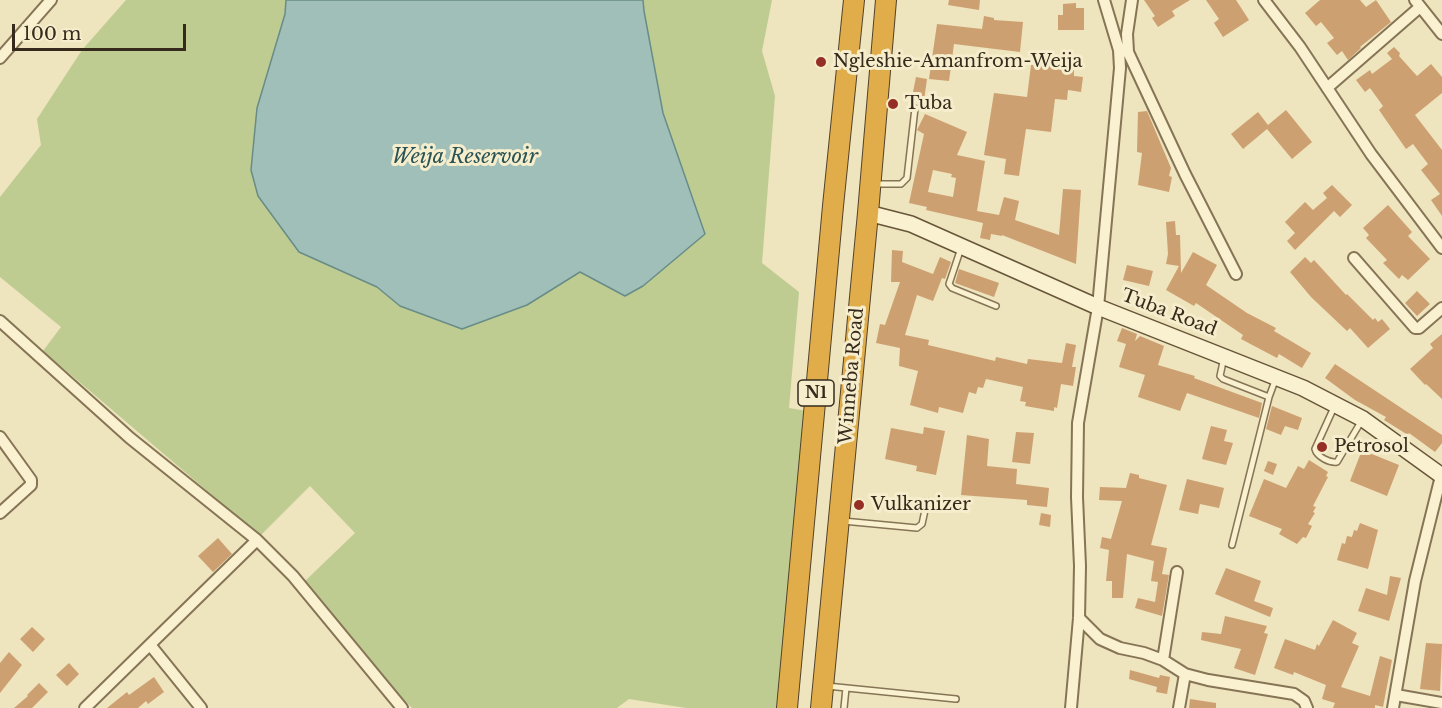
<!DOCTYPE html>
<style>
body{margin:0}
#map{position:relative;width:1442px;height:708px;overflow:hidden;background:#eee4bd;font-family:"Libre Baskerville",serif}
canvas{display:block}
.scale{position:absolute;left:12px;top:24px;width:174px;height:27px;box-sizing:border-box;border:3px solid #352a1b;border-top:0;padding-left:8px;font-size:18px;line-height:21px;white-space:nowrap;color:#352a1b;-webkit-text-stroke:4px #f5edcc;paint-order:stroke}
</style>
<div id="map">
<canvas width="1442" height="708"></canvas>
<div class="scale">100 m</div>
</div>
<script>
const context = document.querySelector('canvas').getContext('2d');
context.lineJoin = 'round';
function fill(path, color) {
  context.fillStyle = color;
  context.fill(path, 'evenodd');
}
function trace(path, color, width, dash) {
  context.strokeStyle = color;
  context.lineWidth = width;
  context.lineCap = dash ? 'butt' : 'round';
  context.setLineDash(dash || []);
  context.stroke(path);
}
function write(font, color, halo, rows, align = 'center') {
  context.font = font + ' "Libre Baskerville",serif';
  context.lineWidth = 6;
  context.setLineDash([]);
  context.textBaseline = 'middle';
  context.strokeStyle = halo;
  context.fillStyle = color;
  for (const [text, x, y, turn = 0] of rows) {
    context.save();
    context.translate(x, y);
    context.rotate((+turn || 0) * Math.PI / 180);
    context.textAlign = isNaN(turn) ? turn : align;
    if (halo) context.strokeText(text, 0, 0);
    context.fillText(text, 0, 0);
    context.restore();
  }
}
const green = new Path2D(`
 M126 0H286L299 252 377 287 400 306 527 305 580 272 705 234 663 113 644 11 643 0H772L762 51 775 96 762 263 799 292 789 408 807 411 777 708H686L629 699 617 708H412L380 675 304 582 355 533 310 486 260 536 43 351 61 327 0 277V197L41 145 37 119 82 50Z`);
const water = new Path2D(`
 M286 0H643L644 11 663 113 705 234 643 286 625 296 580 272 527 305 462 329 400 306 377 287 299 252 258 196 251 170 257 108 285 14Z`);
const building = new Path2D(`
 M949 0H980L979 10 948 5Z
 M1144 0H1190L1172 11 1175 16 1158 27 1152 18 1155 16Z
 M1206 0H1236L1249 20 1223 37 1214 23 1219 19Z
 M1320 0H1360L1366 7 1376 0 1391 22 1360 47 1361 48 1348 60 1342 51 1337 55 1327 43 1334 38 1321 22 1316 26 1305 13Z
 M1076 3V8H1084V30H1058V15H1063V4Z
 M984 16 994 18V20L1023 22 1020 52 954 44 949 81 929 79 937 24 982 29Z
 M1394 47 1400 53 1399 56 1417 76 1431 64 1442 77V93L1415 115 1442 150V216L1431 200 1440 194 1421 170 1428 164 1413 144 1406 149 1379 110 1383 106 1370 88 1365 92 1356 80 1370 70 1372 74 1392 59 1387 53Z
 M1039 63 1072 67 1074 68V76L1083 77 1081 92 1068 90 1067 100 1055 99 1051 132 1026 129 1019 176 1004 174 1006 159 984 155 994 93 1027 97 1031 65H1039Z
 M916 77 927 79 924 100 915 98 916 92H913Z
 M1286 110 1312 142 1292 159 1267 129 1243 149 1231 134 1258 112 1268 125Z
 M1147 111 1171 168 1169 176 1172 177 1169 192 1138 185 1142 153 1137 152 1138 112Z
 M925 114 967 132 957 155 985 161 977 211 999 215 1004 197 1019 201 1015 220 1059 235 1063 189 1081 190 1076 264 1002 235V236L991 234 990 240 980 238 983 223 926 210 927 207 909 203 924 134 917 130ZM933 170 952 174 951 177 956 178 953 197 928 192Z
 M1332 185 1352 205 1340 217 1334 211 1295 250 1287 241 1295 233 1285 222 1305 202 1313 210 1327 198 1323 193Z
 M1388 205 1412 232 1408 236 1430 259 1408 280 1402 275 1399 279 1383 263 1387 260 1366 238 1369 235 1363 228Z
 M1175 221 1176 235H1180L1181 273 1193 252 1217 265 1206 285 1247 313 1276 328 1274 331 1311 353 1302 368 1279 354 1277 358 1241 339 1243 335 1196 303 1194 306 1166 290 1179 266 1166 264 1168 254 1166 222Z
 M892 250 903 251 902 262 933 274 940 257 951 262 945 279 942 278 933 301 917 295 905 335 929 340 928 345 995 361 996 357 1027 364 1028 359 1062 363 1066 343 1076 345 1072 367H1076L1073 386 1061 384 1057 408 1054 407V411L1025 406 1026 402 1020 401 1023 387 986 379 983 388 978 387 976 394 969 392 963 413 939 407 938 413 910 405 918 371 899 366 900 348 876 343 880 324 885 325 900 282H891Z
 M1305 257 1311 263 1314 260 1346 295 1347 294 1373 320 1375 318 1378 322 1382 319 1390 329 1368 348 1350 328 1347 331 1311 297 1290 272Z
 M1127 265 1153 271 1149 286 1123 280Z
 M959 269 999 283 994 297 955 283Z
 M1417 291 1430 304 1417 316 1405 303Z
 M1122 328 1137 334 1135 341 1140 336 1164 346 1158 365 1195 376 1194 378 1262 403 1259 418 1187 393 1180 411 1138 397 1145 375 1119 367 1126 344 1117 341Z
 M1442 334V399L1426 384 1425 385 1410 369 1433 348 1430 344Z
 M1335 364 1442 435V443L1435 452 1409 433 1408 435 1384 420 1386 417 1355 400 1325 378Z
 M1272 406 1302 418 1298 430 1285 426 1281 435 1266 429Z
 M1211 426 1227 430 1224 441 1233 443 1226 465 1202 459Z
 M924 427 945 431 936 475 916 471 917 466 885 459 891 428 923 434Z
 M1016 432 1034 433 1030 464 1012 462Z
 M967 435 989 439 987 466 1017 469 1016 484 1049 488 1047 507 1027 505V500L961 495Z
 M1362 450 1399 465 1387 496 1350 481Z
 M1309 460 1328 472 1326 476 1328 477 1313 506 1316 507 1313 512 1315 513 1308 524 1312 526 1306 538 1303 537 1297 544 1279 534 1282 529 1249 516 1264 479 1286 488 1298 466 1304 469Z
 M1268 461 1277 464 1273 475 1264 471Z
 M1130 473 1139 475V478L1167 485 1151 545 1167 548 1162 574 1169 575 1162 616 1135 608 1138 598 1155 602 1158 582 1151 581 1154 561 1127 554 1123 598H1112V581H1106L1109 550 1100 548 1102 537 1111 539 1122 501 1099 500 1100 487 1126 488Z
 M1187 479 1224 488 1219 508 1200 504 1198 514 1179 510Z
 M1041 513 1051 515 1050 527 1039 525Z
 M1360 523 1378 530 1368 569 1337 560 1342 543 1345 544 1347 536 1352 537 1354 530 1357 531Z
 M218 538 232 554 213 572 198 556Z
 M1226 568 1261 581 1254 601 1273 608 1270 617 1215 594Z
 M1390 576 1401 578 1389 621 1358 611 1366 588 1387 595Z
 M1225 616 1267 626 1264 633 1268 634 1255 675 1234 668 1241 649 1201 640 1202 632 1221 634Z
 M1333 620 1357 633 1352 643 1359 646 1341 687 1370 696 1380 656 1392 660 1383 707 1375 705V708H1333L1335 703 1322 699 1326 685 1294 672 1293 675 1274 668 1285 639 1315 650 1317 644 1319 646Z
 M32 627 45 639 33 652 20 639Z
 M1426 643 1442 644 1440 691 1420 689Z
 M9 652 22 665 0 693V663Z
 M69 663 79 674 67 686 56 675Z
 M1130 670 1159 678 1160 675 1170 677 1167 694 1156 692 1157 687 1129 679Z
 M154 677 164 692 148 704 146 701 138 708H107L127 692 129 695Z
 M39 683 48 692 32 708H14L28 696 27 695Z
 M1190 699 1216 703V708H1189Z`);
const lane = new Path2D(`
 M875 184H901L907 178 915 108
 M961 248 949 284 952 288 996 306
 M1224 357 1220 376 1223 379 1269 397
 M1335 405 1315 449C1317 457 1330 463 1337 462L1362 420
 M843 521 917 528 922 524 927 501
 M1232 545 1269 397 1276 378
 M827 686 956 699
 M844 708 846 688`);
const street = new Path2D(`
 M1264 0 1300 47 1371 154 1442 248
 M1415 0 1442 34
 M1119 50 1128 52 1185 174 1236 274
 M1128 52 1127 34 1132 0
 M0 58 51 0
 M1327 88 1420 7
 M1354 258 1415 328H1419L1442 308
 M0 321 130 438 257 540 293 576 402 708
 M0 437 31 480V485L0 513
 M1079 618 1100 639 1120 648 1144 653 1163 660 1185 674 1208 680 1294 694 1304 701 1307 708
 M151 646 201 708
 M1163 660 1177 572
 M1396 695 1442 703
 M85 708 257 540
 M1071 708 1079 618 1080 566 1077 497 1078 423 1098 307 1120 68 1119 50 1104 0
 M1179 708 1185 674
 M1393 708 1415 581 1441 476`);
const secondary = new Path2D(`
 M868 213 911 224 1098 307 1303 388 1363 419 1442 476`);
const highway = new Path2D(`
 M787 708 833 206 854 0
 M821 708 868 213 886 0`);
const markers = [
 [821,62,6,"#952f25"],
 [893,104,6,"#952f25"],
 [1322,447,6,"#952f25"],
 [859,505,6,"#952f25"]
];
const shields = [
 [816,393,36]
];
const shieldNames = [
 ["N1",816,393]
];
const poiNames = [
 ["Ngleshie-Amanfrom-Weija",833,62],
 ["Tuba",905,104],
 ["Petrosol",1334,447],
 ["Vulkanizer",871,505]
];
const streetNames = [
 ["Tuba Road",1169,313,21],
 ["Winneba Road",852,376,-85]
];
const waterNames = [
 ["Weija Reservoir",465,157]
];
fill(green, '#bfcc91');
fill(water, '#a0bfb9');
trace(water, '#688c87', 1.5);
fill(building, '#cda072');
trace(lane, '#867456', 8);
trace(street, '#867456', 14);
trace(secondary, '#675539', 18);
trace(highway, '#53412b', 22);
trace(lane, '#f9f1cf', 5);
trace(street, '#f9f1cf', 10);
trace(secondary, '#f9f1cf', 15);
trace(highway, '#e0ad4a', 20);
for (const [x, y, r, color] of markers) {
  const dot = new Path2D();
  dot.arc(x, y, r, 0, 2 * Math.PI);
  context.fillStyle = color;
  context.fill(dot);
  trace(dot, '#f5edcc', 2);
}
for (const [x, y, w] of shields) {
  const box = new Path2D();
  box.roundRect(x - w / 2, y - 13, w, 26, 4.5);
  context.fillStyle = '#f5edcc';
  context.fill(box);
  trace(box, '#352a1b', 1.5);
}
write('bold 16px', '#352a1b', null, shieldNames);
write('18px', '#352a1b', '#f5edcc', poiNames, 'left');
write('18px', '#352a1b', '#f5edcc', streetNames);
write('italic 20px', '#2a5355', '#f5edcc', waterNames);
</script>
